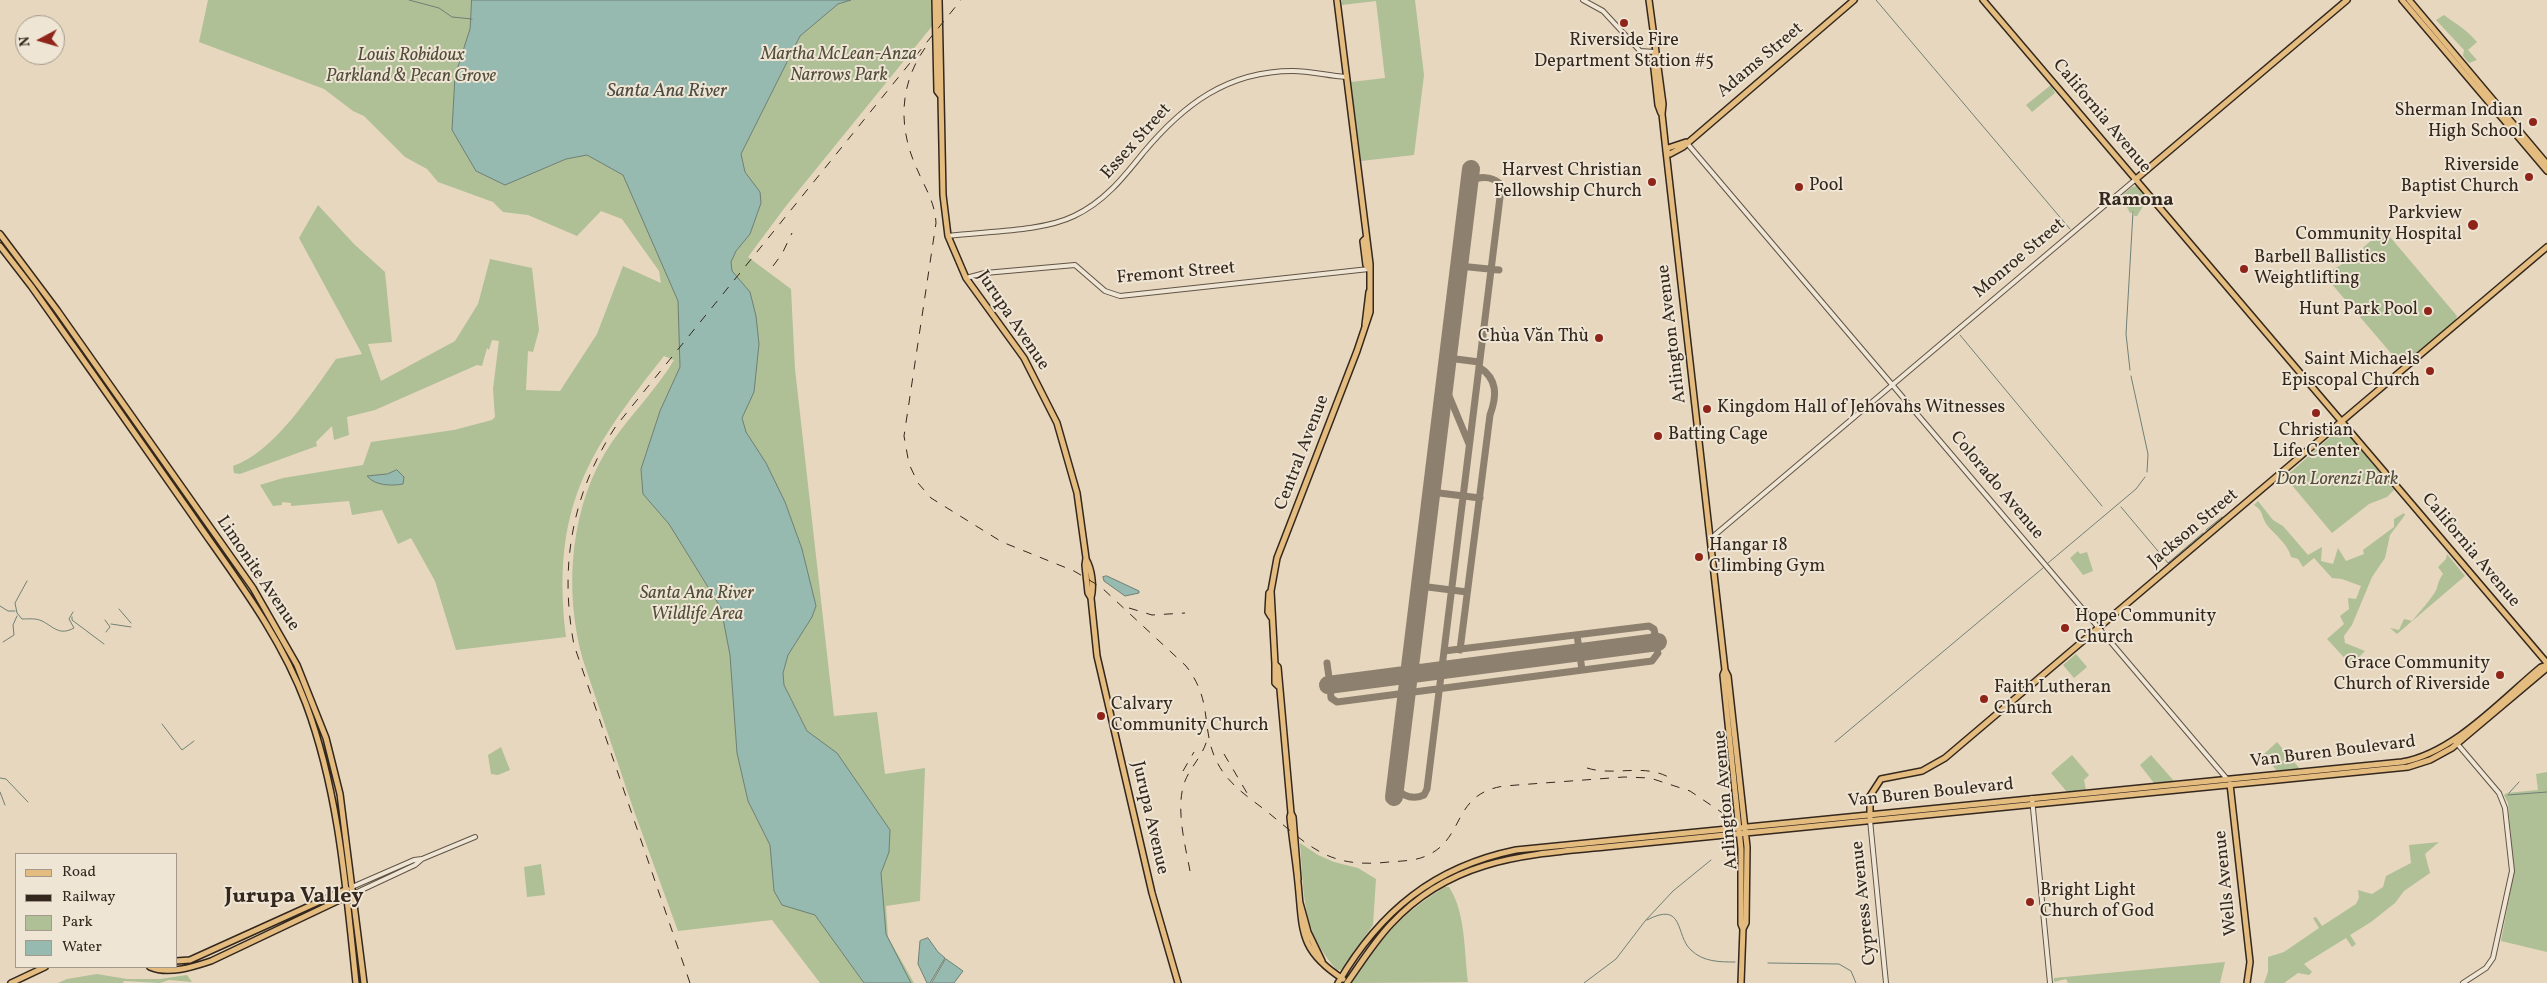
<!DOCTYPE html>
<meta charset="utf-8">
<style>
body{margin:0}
#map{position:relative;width:2547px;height:983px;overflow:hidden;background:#e7d7be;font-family:Vollkorn,serif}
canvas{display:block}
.legend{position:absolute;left:15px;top:853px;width:162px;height:115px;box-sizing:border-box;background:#efe5d5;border:1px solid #a4998c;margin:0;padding:6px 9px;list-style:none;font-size:15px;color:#34281e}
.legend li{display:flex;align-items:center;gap:10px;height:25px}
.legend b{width:25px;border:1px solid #a4998c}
.north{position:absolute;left:15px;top:15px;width:50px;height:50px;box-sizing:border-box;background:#efe5d5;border:1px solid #a4998c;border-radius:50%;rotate:264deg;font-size:14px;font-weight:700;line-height:20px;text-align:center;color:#34281e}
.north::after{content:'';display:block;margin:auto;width:18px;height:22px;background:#8f2418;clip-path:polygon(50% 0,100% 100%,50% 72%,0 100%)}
</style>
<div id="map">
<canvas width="2547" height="983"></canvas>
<ul class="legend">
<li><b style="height:6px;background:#e4bc7f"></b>Road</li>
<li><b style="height:6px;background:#34281e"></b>Railway</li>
<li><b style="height:14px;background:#afbf96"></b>Park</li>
<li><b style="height:14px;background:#97bab0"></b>Water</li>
</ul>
<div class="north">N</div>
</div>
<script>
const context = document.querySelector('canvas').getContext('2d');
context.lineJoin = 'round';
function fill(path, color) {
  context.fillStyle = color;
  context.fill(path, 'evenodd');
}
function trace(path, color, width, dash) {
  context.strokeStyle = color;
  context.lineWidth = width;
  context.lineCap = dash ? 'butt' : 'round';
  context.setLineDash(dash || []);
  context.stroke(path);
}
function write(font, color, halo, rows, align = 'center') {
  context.font = font + ' Vollkorn,serif';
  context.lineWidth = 4;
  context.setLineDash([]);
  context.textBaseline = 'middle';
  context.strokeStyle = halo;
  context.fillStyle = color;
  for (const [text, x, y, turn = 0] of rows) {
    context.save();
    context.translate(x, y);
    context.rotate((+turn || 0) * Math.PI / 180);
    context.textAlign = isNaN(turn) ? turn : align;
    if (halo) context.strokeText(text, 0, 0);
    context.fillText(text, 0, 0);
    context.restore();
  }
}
const green = new Path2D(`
 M208 0H931L933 25 786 206 748 257 791 289 795 369 834 716 877 712 885 774 925 768 920 901 886 906 888 937 914 983H820L772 920 678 931 634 811 583 660C563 590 570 503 612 442 631 414 657 389 674 360L664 356C587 453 551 508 566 637L456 650 435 581 411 538 398 544 382 510 352 515 349 501 291 506V503L282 502V505L273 506 260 485 283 478 363 465 371 442 454 430 492 420 495 417 493 389 499 341 492 340 489 350 487 348 482 366 477 365 375 410 347 417 349 435 334 440 332 426 316 442 317 446 240 474 234 473 233 466C273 453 312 393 336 359L362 354 299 238 318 205 354 244 385 272 392 342 368 344 381 381 455 341 478 304 490 259 532 268 539 330 533 352 528 351 526 390 560 391 597 334 623 266 661 283 659 271 622 219 601 211 577 236 528 215 503 212 493 202 438 182 427 169 405 157 364 116 353 111 324 89 199 42Z
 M1342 0H1415L1424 75 1414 155 1361 161 1351 82 1385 78 1376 1 1342 5Z
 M2444 15C2457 25 2465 28 2477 42L2468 50 2477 60 2469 63 2463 56 2464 50 2436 20Z
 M2051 85 2055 93 2032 112 2026 105Z
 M2138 186 2147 200 2137 216H2134V212L2130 213 2121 196 2132 187Z
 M2382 231H2385L2457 316 2455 321 2402 366 2324 275 2349 260Z
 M2342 427 2394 490 2387 497 2369 504 2332 533 2285 477Z
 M2258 501 2273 520 2283 526 2308 555 2322 547 2321 561 2333 564 2338 548 2346 561 2364 554 2363 550 2394 527V519L2404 513 2405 515 2390 535 2385 558 2372 577 2352 625 2344 636 2345 643 2365 651 2351 665 2327 639 2344 624 2340 616 2349 609 2348 598 2356 599 2361 586 2342 579 2332 578 2314 558 2303 567 2298 559 2291 557C2288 544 2275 535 2267 525 2261 517 2264 511 2254 505Z
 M2078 551 2080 554 2087 552 2093 571 2083 575 2070 558Z
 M2447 554 2465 576 2397 634 2390 628 2399 630 2404 619 2412 621C2417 615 2435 595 2437 588 2438 583 2439 580 2443 574L2438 567 2446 559Z
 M2076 654 2087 667 2074 678 2063 665Z
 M2277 742 2301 770 2278 772 2263 755Z
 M501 747 510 770 498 775 491 774 488 755Z
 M2072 755 2089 775 2084 780 2086 790 2067 792 2051 773Z
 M2151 755 2174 781 2154 783 2140 765Z
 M2547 772V952L2501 941 2514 872 2508 803 2504 795 2507 793 2538 790 2536 774Z
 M2439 842 2425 854 2430 873 2404 891 2395 903 2371 922 2350 935 2356 944 2352 947 2346 938 2304 964 2312 972 2309 975 2298 973 2284 983H2264L2268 972V957L2284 952 2319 928 2313 918 2316 917 2322 926 2356 904 2359 898 2358 890 2372 894 2383 887 2386 876 2411 863 2409 845Z
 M1300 843 1318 855 1334 862 1358 868 1376 879 1373 925 1341 970H1337C1301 931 1304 893 1300 843Z
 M541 864 545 895 527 897 524 867Z
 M1445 887H1449C1466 913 1464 952 1468 982L1351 983C1383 937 1397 917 1445 887Z
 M2225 962 2220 983H2068L2066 979 2054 982V978Z
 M97 974 127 979H160L187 975 192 982 169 980 160 983 124 981 123 983H58L67 979Z`);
const water = new Path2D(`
 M472 0H851L838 4 800 36 741 154 745 172 760 192 761 203 750 234 736 251 731 262 732 271 750 292 756 316 759 344 754 392 742 418 746 432 766 463 785 502 802 549 816 606 812 617 788 655 783 673 784 685 807 731 837 753 890 830 889 852 881 873 886 934 911 983H864L815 915 782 905 774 891 770 845 748 801 737 753 730 655 721 608 669 524 643 494 641 469 660 411 680 367 678 301 623 175 587 155 566 159 505 185 476 171 452 130 455 76 470 29Z
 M397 470 404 477 403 484C392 486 375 486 367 476L387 474Z
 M1107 576 1139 591V593L1125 596 1104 581 1103 577Z
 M928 938 938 952 945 958 930 983H927L918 964 920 941Z
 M946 959 963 971 954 983H932Z`);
const stream = new Path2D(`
 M409 0 439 8 452 17 472 19
 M1876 0 2070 229
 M1960 335 2102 506
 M2130 370 2126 334 2133 212
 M2131 376 2148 454 2147 472
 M2121 507 2168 563 2203 533
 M2206 530 2222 517
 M2048 563 2136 489 2145 477
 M27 581 15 603 17 613 22 619C29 619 36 618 42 621 54 627 59 636 74 628L69 619 73 612
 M0 606 8 611H15
 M119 609 131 623
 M72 617V620L104 644
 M105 620 110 627 106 632
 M111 624 131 627
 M3 642 14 635 13 625 17 616
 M162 724 182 750 194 741
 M1835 742 2043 568
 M0 778 6 779 28 802
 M0 792 5 805
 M2509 793 2519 782
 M2508 795 2547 792
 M1647 920C1685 900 1675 936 1691 950 1703 962 1720 962 1735 962
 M1768 963 1839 964 1851 971 1856 983
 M1584 983 1616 959 1645 921 1673 891 1711 860`);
const taxiway = new Path2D(`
 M1459 266 1499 270
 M1448 358 1479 362
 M1445 386 1469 444
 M1431 492 1480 498
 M1420 586 1467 592
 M1577 635 1582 670
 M1460 650 1490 415C1497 396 1498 379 1479 367
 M1327 663 1330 685
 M1330 685 1331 698 1337 702 1652 661 1658 653 1656 647 1648 643 1655 634 1654 629 1649 626 1444 651
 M1395 788C1403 796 1413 800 1424 795L1427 789 1501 189 1499 183C1491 176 1479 176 1470 182`);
const runway = new Path2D(`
 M1328 685 1658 642
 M1394 797 1471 169`);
const minor = new Path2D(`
 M1583 0 1603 11 1640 51 1655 52
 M1686 142 2227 779
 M948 236C986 231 1041 232 1074 216 1104 202 1123 178 1143 153 1183 105 1227 71 1293 71 1311 71 1328 76 1346 77
 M966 278 985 273 1075 265 1105 291 1120 296 1369 269
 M1710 539 2136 179
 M2454 740 2499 793 2505 808 2512 871 2493 958 2486 968 2463 983
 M2032 798 2050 983
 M1870 820 1886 983
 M352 887 414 860 422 859 475 837
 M353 894 415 865 422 859`);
const major = new Path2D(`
 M935 0 937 91 940 95
 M939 0 943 195 948 236 966 278 1024 358 1057 423 1077 493 1086 558 1085 565 1088 593 1091 598 1097 656 1152 893 1178 983
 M1649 0 1663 104 1662 114 1666 151 1725 670 1723 675 1741 849V924L1743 929
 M1983 0 2547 663
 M2402 0 2547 171
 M2409 0 2547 164
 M1655 53 1653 60 1658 105 1661 113
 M1666 151 1670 154 1683 147 1854 0
 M1666 151 1668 148 1686 142
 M2136 179 2347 0
 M0 234 57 310 253 588 297 665 326 738 340 794 364 983
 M1365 239 1363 241 1366 265 1369 269
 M0 246 31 286C85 362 139 439 192 515 234 576 280 634 306 704 339 793 346 889 356 983
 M1365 325 1369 292
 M1086 559C1092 569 1094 587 1091 598
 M1271 591 1275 664 1278 667 1291 813 1293 817 1298 879
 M1271 617 1268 612 1269 593 1271 591 1277 558 1357 351 1370 312V264L1337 0
 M1275 664V683L1278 686
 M1725 670 1728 676 1747 847 1746 923 1743 929 1741 983
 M2230 784 2250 962 2247 983
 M1291 813 1290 817C1292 839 1296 861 1298 883 1303 930 1298 950 1343 979
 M1870 817V796L1881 779 1922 771 1945 758 2547 247
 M1300 903 1308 932 1322 961
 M176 961 190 960 347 889
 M150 967C168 975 193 967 211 961L348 896
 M11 983 45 967
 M1338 983C1380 911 1434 867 1516 850L2402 762C2454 753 2501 700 2541 667L2547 665
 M1347 983C1361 963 1374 942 1391 924 1451 859 1523 855 1605 847L2408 767 2430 760 2452 748 2547 668`);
const rail = new Path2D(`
 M925 48C899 85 898 128 917 169 925 188 935 202 936 223L904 436 909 464 918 483 931 498 1002 542 1074 571 1101 587 1186 666C1214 702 1200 728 1217 762 1228 784 1247 796 1265 810 1310 846 1327 869 1389 862 1401 861 1415 861 1426 856 1466 839 1451 794 1504 786L1624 777 1650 778 1690 791 1733 820
 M773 266 782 254 792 233
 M1129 608 1152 615 1185 613
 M1224 754 1247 793
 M1587 768C1616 777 1644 762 1672 779
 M1183 771 1194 752
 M1190 871C1185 844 1175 807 1185 781 1192 764 1205 754 1208 735
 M690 983 574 645C559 566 572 493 616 426L961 0`);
const markers = [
 [1624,23,5,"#8f2418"],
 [2533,122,5,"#8f2418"],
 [2529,177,5,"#8f2418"],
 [1652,182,5,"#8f2418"],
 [1799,187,5,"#8f2418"],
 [2473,225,6,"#8f2418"],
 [2244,269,5,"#8f2418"],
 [2428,311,5,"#8f2418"],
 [1599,338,5,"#8f2418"],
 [2430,371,5,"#8f2418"],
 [1707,409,5,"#8f2418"],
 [2316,413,5,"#8f2418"],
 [1658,436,5,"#8f2418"],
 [1699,557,5,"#8f2418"],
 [2065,628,5,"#8f2418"],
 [2500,675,5,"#8f2418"],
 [1984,699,5,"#8f2418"],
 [1101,716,5,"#8f2418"],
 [2030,902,5,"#8f2418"]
];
const poiNames = [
 ["Riverside Fire",1624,42,"center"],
 ["Department Station #5",1624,63,"center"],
 ["Sherman Indian",2523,112,"right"],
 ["High School",2523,133,"right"],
 ["Riverside",2519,167,"right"],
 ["Baptist Church",2519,188,"right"],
 ["Harvest Christian",1642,172,"right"],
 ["Fellowship Church",1642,193,"right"],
 ["Pool",1809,187],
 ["Parkview",2462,215,"right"],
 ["Community Hospital",2462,236,"right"],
 ["Barbell Ballistics",2254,259],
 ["Weightlifting",2254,280],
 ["Hunt Park Pool",2418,311,"right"],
 ["Chùa Văn Thù",1589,338,"right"],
 ["Saint Michaels",2420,361,"right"],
 ["Episcopal Church",2420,382,"right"],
 ["Kingdom Hall of Jehovahs Witnesses",1717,409],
 ["Christian",2316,432,"center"],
 ["Life Center",2316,453,"center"],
 ["Batting Cage",1668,436],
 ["Hangar 18",1709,547],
 ["Climbing Gym",1709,568],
 ["Hope Community",2075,618],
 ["Church",2075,639],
 ["Grace Community",2490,665,"right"],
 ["Church of Riverside",2490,686,"right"],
 ["Faith Lutheran",1994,689],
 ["Church",1994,710],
 ["Calvary",1111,706],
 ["Community Church",1111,727],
 ["Bright Light",2040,892],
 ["Church of God",2040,913]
];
const parkNames = [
 ["Martha McLean-Anza",839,56],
 ["Narrows Park",839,77],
 ["Louis Robidoux",411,57],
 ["Parkland & Pecan Grove",411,78],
 ["Don Lorenzi Park",2337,481],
 ["Santa Ana River",697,595],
 ["Wildlife Area",697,616]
];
const streetNames = [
 ["Adams Street",1761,61,-40],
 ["California Avenue",2101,117,50],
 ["Essex Street",1137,142,-48],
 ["Monroe Street",2020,259,-40],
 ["Fremont Street",1176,274,-5],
 ["Jurupa Avenue",1012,321,56],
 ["Arlington Avenue",1673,334,-97],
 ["Central Avenue",1303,453,-69],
 ["Colorado Avenue",1996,486,50],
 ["Jackson Street",2194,529,-40],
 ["California Avenue",2470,551,50],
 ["Limonite Avenue",257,574,56],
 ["Van Buren Boulevard",2333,753,-7],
 ["Van Buren Boulevard",1931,794,-6],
 ["Arlington Avenue",1727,800,-95],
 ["Jurupa Avenue",1149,818,77],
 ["Wells Avenue",2227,883,-96],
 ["Cypress Avenue",1865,903,-96]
];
const waterNames = [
 ["Santa Ana River",667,93]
];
const neighbourhoodNames = [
 ["Ramona",2136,202]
];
const districtNames = [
 ["Jurupa Valley",294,898]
];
fill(green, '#afbf96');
fill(water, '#97bab0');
trace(water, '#6f8076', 1);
trace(stream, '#6f8076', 1);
trace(taxiway, '#8e806e', 7);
trace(runway, '#8e806e', 18);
trace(minor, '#615446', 6);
trace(major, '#34281e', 8);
trace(minor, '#efe5d5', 4);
trace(major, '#e4bc7f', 5);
trace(rail, '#34281e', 1, [9, 9]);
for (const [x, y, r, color] of markers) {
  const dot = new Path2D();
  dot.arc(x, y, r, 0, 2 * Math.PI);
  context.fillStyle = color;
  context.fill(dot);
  trace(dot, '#efe5d5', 2);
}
write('18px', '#34281e', '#efe5d5', poiNames, 'left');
write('italic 18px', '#534e3c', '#efe5d5', parkNames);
write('18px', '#34281e', '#efe5d5', streetNames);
write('italic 19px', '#4d4c42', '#efe5d5', waterNames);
write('bold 19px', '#34281e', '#efe5d5', neighbourhoodNames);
write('bold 22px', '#34281e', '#efe5d5', districtNames);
</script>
